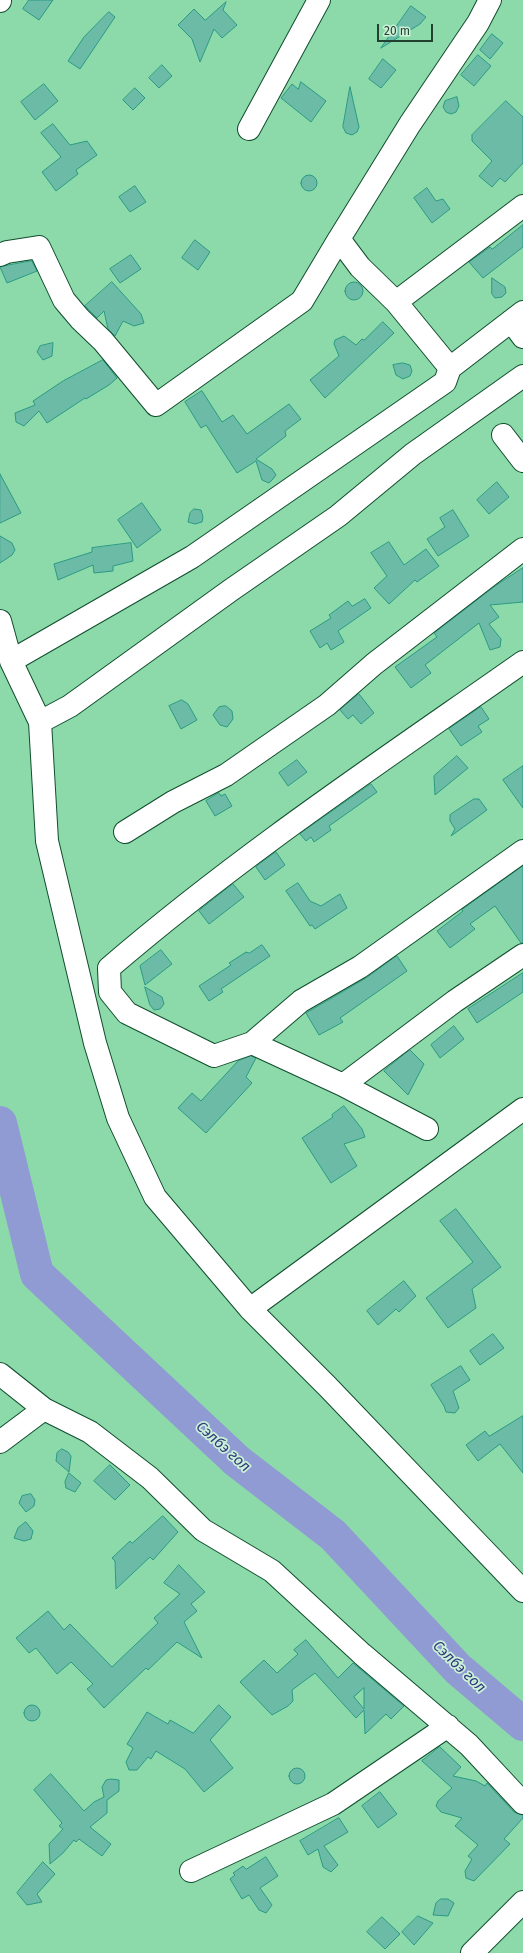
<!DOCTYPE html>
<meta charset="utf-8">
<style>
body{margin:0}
#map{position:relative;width:523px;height:1953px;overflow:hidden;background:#8cdaa9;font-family:"Fira Sans",sans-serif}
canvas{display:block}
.scale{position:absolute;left:377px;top:24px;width:56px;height:18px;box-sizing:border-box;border:2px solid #21412e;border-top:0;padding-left:5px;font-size:12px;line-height:14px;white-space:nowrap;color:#21412e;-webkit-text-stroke:3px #cbf1d7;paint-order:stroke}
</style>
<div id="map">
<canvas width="523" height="1953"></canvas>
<div class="scale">20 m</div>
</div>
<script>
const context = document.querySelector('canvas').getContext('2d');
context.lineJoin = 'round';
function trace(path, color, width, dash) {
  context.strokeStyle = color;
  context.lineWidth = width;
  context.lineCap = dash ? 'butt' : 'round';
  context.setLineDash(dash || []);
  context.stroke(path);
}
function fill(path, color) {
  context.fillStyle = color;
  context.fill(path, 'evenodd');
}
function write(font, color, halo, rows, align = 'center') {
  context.font = font + ' "Fira Sans",sans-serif';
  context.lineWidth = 3.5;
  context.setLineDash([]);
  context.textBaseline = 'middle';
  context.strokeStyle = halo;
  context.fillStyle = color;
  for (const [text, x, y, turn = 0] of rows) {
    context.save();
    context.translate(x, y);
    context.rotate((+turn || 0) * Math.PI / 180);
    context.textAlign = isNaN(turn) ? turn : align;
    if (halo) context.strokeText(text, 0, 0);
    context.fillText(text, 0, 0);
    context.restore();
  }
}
const river = new Path2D(`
 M0 1123 37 1274 237 1461 333 1535 458 1669 523 1724`);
const building = new Path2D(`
 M29 0H53L39 20 23 9Z
 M226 2 223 10 237 25 222 38 214 29 200 62 192 39 178 25 194 9 205 20Z
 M411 6 426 17 420 24 381 48Z
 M109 12 115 17 80 69 68 61 84 37Z
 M492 34 503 43 490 59 480 50Z
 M478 55 491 66 474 86 461 75Z
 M383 59 396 70 381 88 369 79Z
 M162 65 172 76 159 88 149 78Z
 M301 82 326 101 311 122 281 98 292 84 298 89Z
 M44 84 58 101 35 120 21 102Z
 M350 87 359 127 357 132 352 135 346 133 343 127Z
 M135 88 145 98 133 110 123 100Z
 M457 97 459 106 456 112 451 114 446 112 443 107 445 101Z
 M506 101 523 117V163L505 182 500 178 492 187 479 176 492 161 472 141V135Z
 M53 124 70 145 87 141 97 155 76 170 78 174 56 191 42 172 61 157 41 133Z
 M301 183a8 8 0 1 1 16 0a8 8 0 1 1-16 0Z
 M135 186 146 202 130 212 119 197Z
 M427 188 436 201 443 199 450 209 432 223 414 198Z
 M523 225V247L483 278 469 262 490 247 492 249Z
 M195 240 210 252 198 270 182 258Z
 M131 255 141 269 120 283 110 269Z
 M32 261 37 271 7 283 0 267Z
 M492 278 505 287 506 293 502 297 495 298 492 294Z
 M112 282 141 314 144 323 134 326 123 321 115 336 108 329 104 311 97 318 85 306Z
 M345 291a9 9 0 1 1 18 0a9 9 0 1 1-18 0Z
 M383 322 394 333 325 398 310 380 339 356 334 344 335 340 344 336 356 345 362 339 364 340Z
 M53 343 52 356 43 360 37 352 40 346Z
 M103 360 117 378 109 385 86 399 85 398 47 423 39 411 24 426 16 422 15 413 35 405 33 401 63 381Z
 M403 363 410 365 412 371 410 376 403 379 396 375 393 365Z
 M202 391 222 422 233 415 247 434 289 404 301 419 285 431 286 436 256 459 272 469 276 475 273 479 269 483 262 480 256 461 237 473 206 425 201 428 185 402Z
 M0 474 21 513 0 523Z
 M497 482 509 497 489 514 477 500Z
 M142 503 161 530 137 548 118 520Z
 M194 509 201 510 203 517 202 522 195 524 188 522 190 513Z
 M453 510 469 536 438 556 427 539 445 527 440 518Z
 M0 536 12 543 15 550 12 555 0 563Z
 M389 542 404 565 426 549 439 566 417 582 415 580 389 604 374 588 387 576 371 553Z
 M131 543 133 561 113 566V571L94 573 93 565 58 580 54 564 92 552V548Z
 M523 568V602L490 605 499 617 489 624 501 639 500 647 490 650 479 623 425 665 431 673 411 688 395 667 437 637 434 633 495 586Z
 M365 599 371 608 338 631 344 642 331 650 327 643 320 648 310 631 331 618 329 615 348 601 352 606Z
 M359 694 374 713 361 724 353 715 348 719 340 710Z
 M182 700 188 704 197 720 181 729 169 706Z
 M226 706 232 711 233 719 227 727 220 725 213 715 219 707Z
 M481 707 489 719 478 726 482 732 461 746 449 729Z
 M457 756 468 768 435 795 434 776Z
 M297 760 307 772 288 786 279 773Z
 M523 766V808L503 780Z
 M371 784 377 792 329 826 331 830 314 842 311 837 306 841 300 834Z
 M219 793 221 796 225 794 232 806 215 816 206 801Z
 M474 799H479L487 810 451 836 455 829 450 821V815Z
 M276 852 285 865 265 880 256 867Z
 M523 866V943H521L495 906 470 924 475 929 450 948 437 931 463 911 462 910Z
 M298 883 310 901 321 906 340 894 347 908 315 929 312 925 310 926 286 891Z
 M233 884 244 897 209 924 199 911Z
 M262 945 270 956 221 989 223 992 209 1001 199 986 231 965 229 963 246 952 249 953Z
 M161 950 172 964 145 985 140 966Z
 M397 956 407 971 340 1018 343 1022 319 1035 306 1013 366 978Z
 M523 973V992L477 1023 468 1009Z
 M145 987 162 997 164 1004 160 1009 154 1010 150 1005Z
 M454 1026 464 1039 440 1058 431 1045Z
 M410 1050 424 1064 408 1095 384 1071Z
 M251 1056 256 1058 246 1077 252 1083 206 1133 178 1108 192 1093 201 1101 238 1061Z
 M344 1106 362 1129 365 1137 344 1144 357 1166 331 1183 302 1138 333 1117 332 1115Z
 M456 1209 501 1267 472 1289 476 1308 448 1328 426 1298 473 1262 440 1221Z
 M404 1281 416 1296 399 1312 396 1309 378 1325 367 1311Z
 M493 1334 504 1348 480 1365 470 1351Z
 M461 1366 470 1380 453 1391 459 1408 455 1413 446 1412 444 1406 431 1385Z
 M523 1416V1473L500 1444 478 1461 466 1445 485 1431 489 1436Z
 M62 1449 68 1452 71 1456 69 1472 56 1461 57 1453Z
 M110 1465 130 1485 115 1500 94 1481Z
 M69 1473 81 1483 75 1492 66 1488 65 1482Z
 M31 1494 35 1500 34 1506 26 1512 19 1503 22 1496Z
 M163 1516 178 1532 153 1560 150 1557 116 1589 115 1561 112 1558 130 1541 132 1543Z
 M26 1522 33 1531 31 1539 24 1541 14 1538 18 1528Z
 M179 1565 205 1592 191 1604 197 1611 184 1622 202 1658 177 1642 148 1670 146 1668 104 1708 87 1689 93 1684 71 1662 57 1674 36 1648 29 1653 16 1638 48 1611 64 1630 70 1624 112 1667 158 1623 154 1618 180 1594 164 1583Z
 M306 1640 338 1678 353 1663 404 1706 391 1719 386 1714 365 1734 364 1710 356 1718 315 1673 292 1690 293 1701 288 1706 272 1715 240 1682 264 1660 277 1673 298 1654 294 1650ZM364 1688V1709L354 1697Z
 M24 1713a8 8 0 1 1 16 0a8 8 0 1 1-16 0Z
 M219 1705 231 1717 210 1740 233 1768 204 1792 185 1769 156 1751 151 1759 148 1757 137 1770H129L126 1762 133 1748 127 1744 147 1712 168 1724 170 1720 193 1733Z
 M440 1747 461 1767 453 1776 476 1781 485 1786 487 1783 514 1812 523 1815V1818L504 1839 510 1844 474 1881 466 1878 465 1871 472 1859 468 1856 478 1845 455 1826 462 1818 441 1812 436 1806 438 1801 452 1788 422 1761Z
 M289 1776a8 8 0 1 1 16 0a8 8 0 1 1-16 0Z
 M51 1774 84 1811 94 1802 104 1797 102 1787 106 1780 111 1779 119 1780V1791L107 1800V1813L90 1827 111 1844 102 1856 79 1839 76 1842 74 1840 63 1853 50 1864 49 1844 63 1829 59 1826 62 1823 34 1790Z
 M380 1792 397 1814 378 1828 362 1806Z
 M339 1818 348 1832 324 1846 338 1865 331 1872 323 1867 318 1849 308 1855 300 1841Z
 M266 1857 278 1876 260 1888 272 1905 266 1913 259 1910 249 1895 242 1899 230 1879 235 1875 233 1873 243 1866 246 1869Z
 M43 1862 55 1874 37 1894 42 1902 27 1905 17 1893Z
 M441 1899H448L454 1903 448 1916 433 1915 436 1903Z
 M418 1916 433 1923 414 1945 402 1932Z
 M382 1917 400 1934 385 1949 367 1932Z`);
const minor = new Path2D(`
 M0 1V0
 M249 129 319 0
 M0 255 7 252 39 247 64 300 80 319 103 341 156 405 302 301 339 239
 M396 302 523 206
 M511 321 523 337
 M450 368 396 302 360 267 339 239 410 124 478 23 490 0
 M503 435 523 461
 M0 621 11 661 40 722 47 841 95 1043 118 1118 155 1197 250 1309 328 1387 523 1591
 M11 661 192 557 445 382 450 368 523 312
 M40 722 70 706 231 590 338 516 413 454 523 376
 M125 832 173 802 226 775 327 705 374 664 523 549
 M252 1043 301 1001 360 967 523 851
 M343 1085 455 1001 523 955
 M427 1129 343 1085 252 1043 214 1056 127 1013 110 992 109 968C239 856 382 761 523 662
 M250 1309 523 1109
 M0 1374 44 1409 90 1432 150 1478 203 1530 272 1571 362 1654 469 1745 523 1803
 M0 1442 44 1409
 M191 1871 333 1804 448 1726
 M472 1953 523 1902`);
const waterNames = [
 ["Сэлбэ гол",223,1447,42],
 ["Сэлбэ гол",459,1667,44]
];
trace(river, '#909bd4', 34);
fill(building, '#6bbba7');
trace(building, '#2b9a83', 1);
trace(minor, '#104e2e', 24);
trace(minor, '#fff', 22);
write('italic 15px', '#343a7f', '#cbf1d7', waterNames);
</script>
